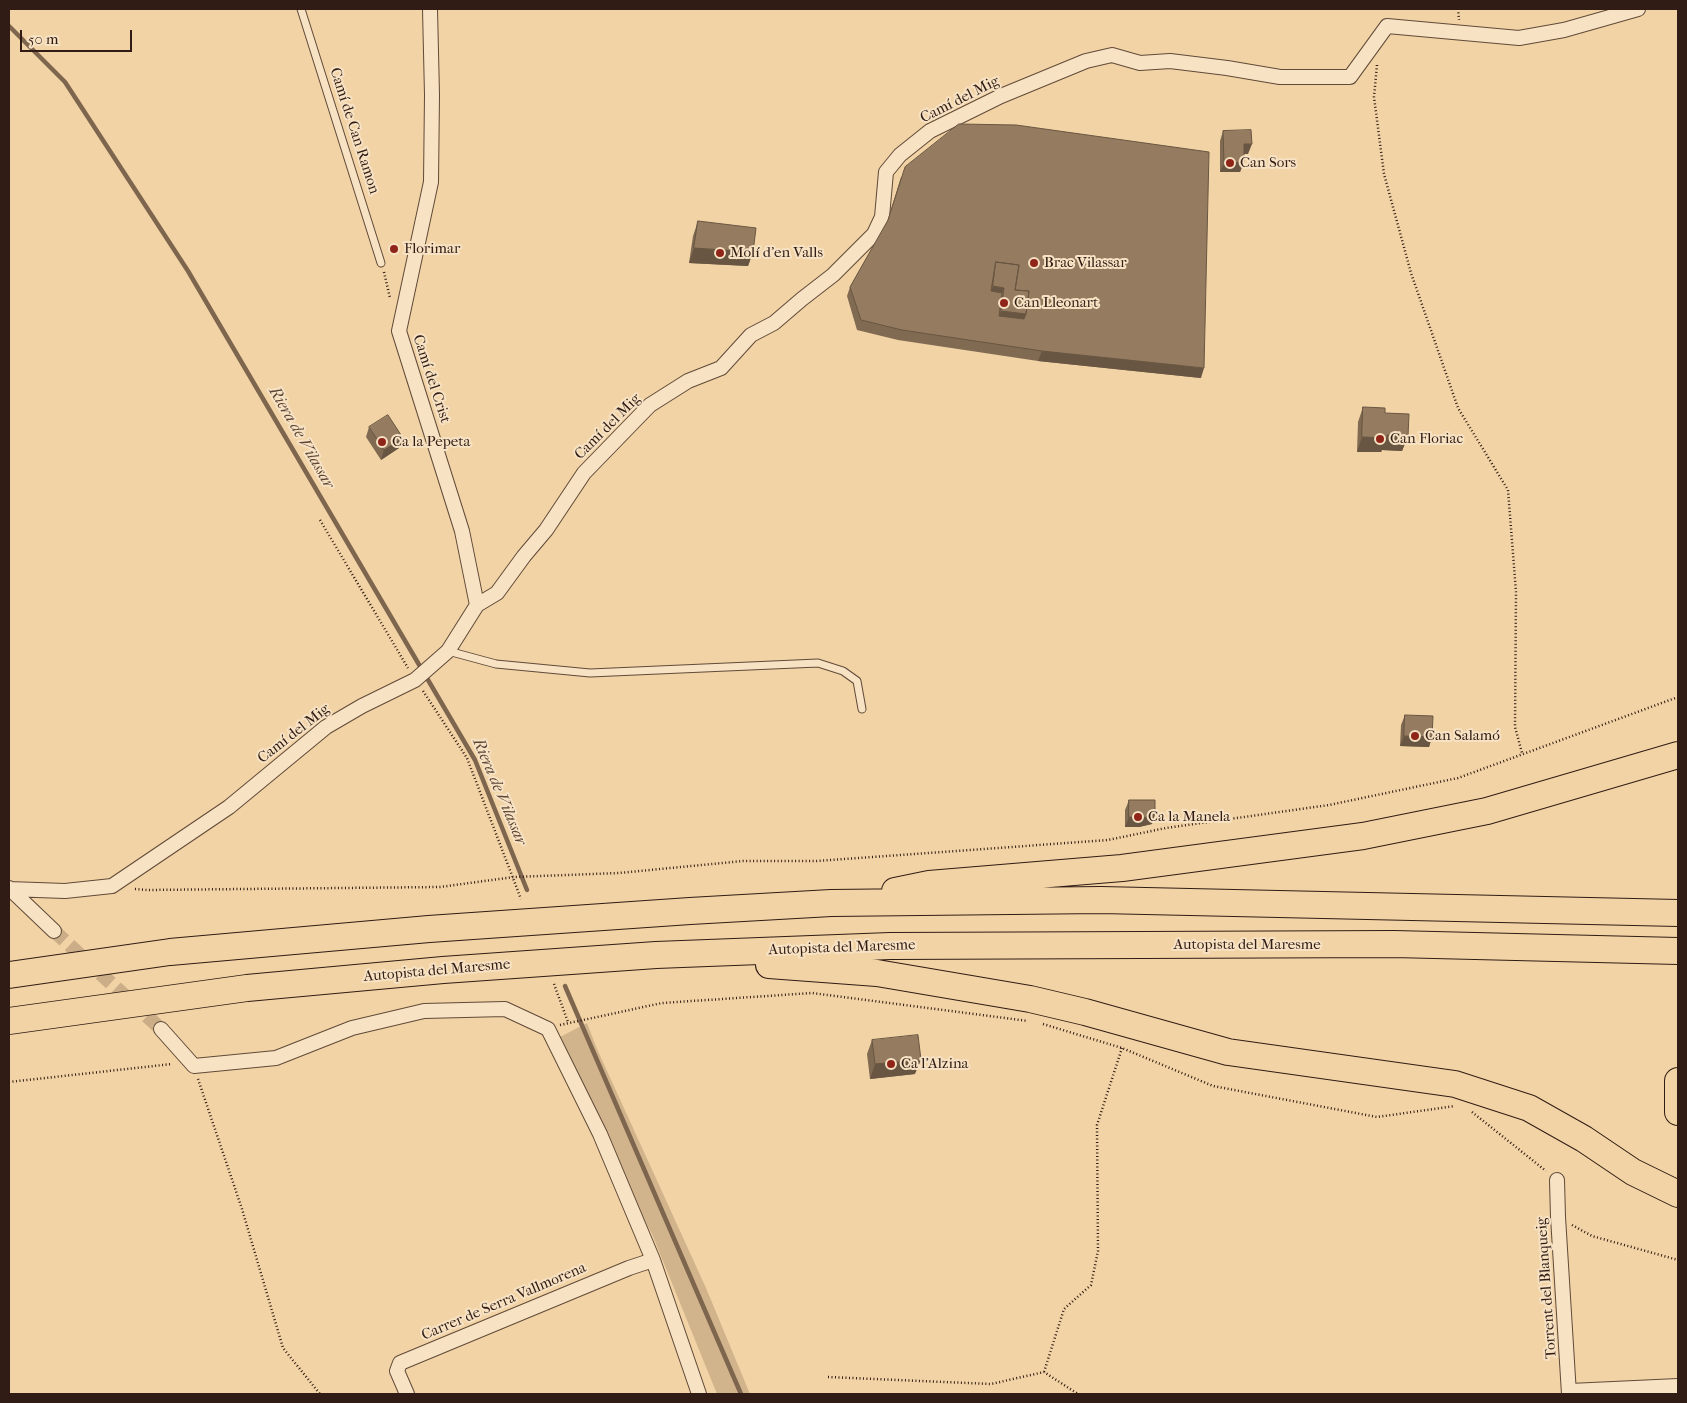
<!DOCTYPE html>
<meta charset="utf-8">
<style>
body{margin:0}
#map{position:relative;width:1687px;height:1403px;overflow:hidden;background:#f2d3a5;font-family:"IM FELL French Canon",serif}
canvas{display:block}
.frame{position:absolute;inset:0;border:10px solid #301c14;pointer-events:none}
.scale{position:absolute;left:20px;top:30px;width:112px;height:22px;box-sizing:border-box;border:2px solid #301c14;border-top:0;padding-left:6px;font-size:15px;line-height:18px;white-space:nowrap;color:#301c14;-webkit-text-stroke:4px #f7e2c4;paint-order:stroke}
</style>
<div id="map">
<canvas width="1687" height="1403"></canvas>
<div class="frame"></div>
<div class="scale">50 m</div>
</div>
<script>
const context = document.querySelector('canvas').getContext('2d');
context.lineJoin = 'round';
function fill(path, color) {
  context.fillStyle = color;
  context.fill(path, 'evenodd');
}
function trace(path, color, width, dash) {
  context.strokeStyle = color;
  context.lineWidth = width;
  context.lineCap = dash ? 'butt' : 'round';
  context.setLineDash(dash || []);
  context.stroke(path);
}
function write(font, color, halo, rows, align = 'center') {
  context.font = font + ' "IM FELL French Canon",serif';
  context.lineWidth = 4;
  context.setLineDash([]);
  context.textBaseline = 'middle';
  context.strokeStyle = halo;
  context.fillStyle = color;
  for (const [text, x, y, turn = 0] of rows) {
    context.save();
    context.translate(x, y);
    context.rotate((+turn || 0) * Math.PI / 180);
    context.textAlign = isNaN(turn) ? turn : align;
    if (halo) context.strokeText(text, 0, 0);
    context.fillText(text, 0, 0);
    context.restore();
  }
}
const green = new Path2D(`
 M587 1023 597 1049 706 1288 750 1394H717L652 1234 635 1204 560 1037Z`);
const stream = new Path2D(`
 M9 26 65 82 188 271 475 760 527 890
 M565 986 741 1394`);
const streetTunnel = new Path2D(`
 M54 931 161 1029`);
const path = new Path2D(`
 M1458 9 1459 20
 M1377 65 1374 97 1384 174 1411 273 1458 408 1508 490 1516 592 1515 727 1522 753
 M384 272 390 298
 M320 520 408 668
 M423 691 467 758 521 899
 M135 889 147 890 440 887 514 877 619 873 743 861H817L1108 840 1166 828 1329 805 1458 778 1678 697
 M554 984 568 1022
 M1043 1024 1122 1048 1213 1086 1377 1117 1455 1106
 M560 1025 662 1003 812 993 1028 1021
 M198 1079 242 1209 283 1348 320 1394
 M9 1082 172 1064
 M1472 1112 1546 1171
 M1572 1225 1592 1236 1678 1260
 M1044 1372 1064 1309 1091 1285 1098 1251 1097 1125 1122 1048
 M828 1377 991 1384 1044 1372 1078 1394`);
const lane = new Path2D(`
 M301 9 381 263
 M448 651 496 664 590 673 818 663 843 671 857 681 862 709`);
const street = new Path2D(`
 M430 9 432 95 431 182 399 331 462 531 477 605
 M9 888 54 931
 M9 889 65 891 112 886 229 807 326 727 362 706 415 680 448 651 477 605 497 593 524 556 546 530 584 473 650 405 688 381 721 368 751 335 774 323 802 299 833 275 874 234 882 217 886 172 900 155 930 131 1001 96 1086 61 1112 55 1140 63 1170 61 1227 68 1280 77H1350L1387 26 1519 38 1564 30 1638 9
 M161 1029 194 1066 276 1058 352 1028 424 1011 505 1009 548 1029 600 1134 653 1260 699 1394
 M1557 1180 1558 1217 1569 1394
 M1570 1391 1678 1386
 M407 1394 397 1371 400 1363 629 1268 653 1260`);
const highway = new Path2D(`
 M895 891 929 884 1122 868 1363 836 1487 811 1678 755
 M769 965 877 973 1030 999 1085 1012 1228 1052 1455 1084 1529 1108 1584 1139 1633 1172 1678 1194
 M9 975 170 952 429 929 690 911 831 903 1101 900 1678 913
 M9 1021 247 988 443 970 656 955 890 946 1394 944 1678 951
 M1678 1081V1112`);
const wall = new Path2D(`
 M1223 131 1248 154H1244V162L1240 172H1220V141Z
 M901 177 1201 378 1038 361 898 340 857 330 847 296 850 287 887 222Z
 M698 221 753 252 748 266 689 263 693 236Z
 M1363 407 1385 413 1408 436 1402 451 1382 450 1381 452H1357L1358 422Z
 M369 427 399 448 381 460 366 437Z
 M1405 715 1432 737 1429 747 1400 746 1401 725Z
 M1129 800 1155 814 1152 824 1139 827H1125V810Z
 M872 1040 915 1074 870 1079 867 1054Z`);
const shadedWall = new Path2D(`
 M1244 144H1252L1248 154H1240Z
 M1244 162 1240 172H1220L1224 163Z
 M694 248 753 252 748 266 689 263Z
 M993 286 1004 288 999 302 987 301Z
 M1001 311 1026 314 1021 329 995 325Z
 M1042 351 1204 368 1201 378 1038 361Z
 M1387 435 1408 436 1402 451 1382 450 1381 452H1357L1362 437Z
 M403 438 399 448 381 460 384 450Z
 M1404 736 1432 737 1429 747 1400 746Z
 M1155 814 1152 824 1139 827H1125L1129 817Z
 M921 1060 915 1074 870 1079 875 1064Z`);
const building = new Path2D(`
 M959 124 1016 125 1209 152 1204 368 1042 351 902 330 861 320 850 287 888 220 905 167ZM996 262 1019 265 1015 290 1029 291 1026 314 1024 319 999 316 1002 293 991 291 995 266Z
 M1251 130 1252 144H1244V162L1224 163 1223 131Z
 M698 221 756 228 753 252 694 248Z
 M996 262 1019 265 1015 290 1029 291 1026 314 1001 311 1004 288 993 286Z
 M1363 407 1385 408V413L1409 414 1408 436 1387 435V438L1362 437Z
 M388 415 403 438 384 450 369 427Z
 M1405 715 1433 716 1432 737 1404 736Z
 M1129 800H1155V814L1143 818 1129 817Z
 M918 1035 921 1060 875 1064 872 1040Z`);
const markers = [
 [1230,163,5,"#8f2418"],
 [394,249,5,"#8f2418"],
 [720,253,5,"#8f2418"],
 [1034,263,5,"#8f2418"],
 [1004,303,5,"#8f2418"],
 [1380,439,5,"#8f2418"],
 [382,442,5,"#8f2418"],
 [1415,736,5,"#8f2418"],
 [1138,817,5,"#8f2418"],
 [891,1064,5,"#8f2418"]
];
const streetNames = [
 ["Camí del Mig",960,100,-27],
 ["Camí de Can Ramon",354,131,72],
 ["Camí del Crist",431,379,72],
 ["Camí del Mig",608,427,-45],
 ["Camí del Mig",294,734,-38],
 ["Autopista del Maresme",1247,945],
 ["Autopista del Maresme",842,948,-2],
 ["Autopista del Maresme",437,971,-5],
 ["Torrent del Blanqueig",1547,1288,-94],
 ["Carrer de Serra Vallmorena",504,1302,-23]
];
const poiNames = [
 ["Can Sors",1240,163],
 ["Florimar",404,249],
 ["Molí d'en Valls",730,253],
 ["Brac Vilassar",1044,263],
 ["Can Lleonart",1014,303],
 ["Can Floriac",1390,439],
 ["Ca la Pepeta",392,442],
 ["Can Salamó",1425,736],
 ["Ca la Manela",1148,817],
 ["Ca l'Alzina",901,1064]
];
const waterNames = [
 ["Riera de Vilassar",301,438,60],
 ["Riera de Vilassar",499,792,67]
];
fill(green, '#d1b48c');
trace(stream, '#7d654e', 4.5);
trace(streetTunnel, '#cbae88', 14, [14, 7]);
trace(lane, '#604a38', 9);
trace(street, '#604a38', 16);
trace(highway, '#301c14', 28);
trace(path, '#301c14', 2.5, [1, 2.5]);
trace(lane, '#f7e2c4', 7);
trace(street, '#f7e2c4', 14);
trace(highway, '#f2d3a5', 26);
fill(wall, '#806a52');
fill(shadedWall, '#685642');
fill(building, '#957b5f');
trace(building, '#685642', 1);
for (const [x, y, r, color] of markers) {
  const dot = new Path2D();
  dot.arc(x, y, r, 0, 2 * Math.PI);
  context.fillStyle = color;
  context.fill(dot);
  trace(dot, '#f7e2c4', 2);
}
write('15px', '#301c14', '#f7e2c4', streetNames);
write('15px', '#301c14', '#f7e2c4', poiNames, 'left');
write('italic 16px', '#5d4636', '#f7e2c4', waterNames);
</script>
